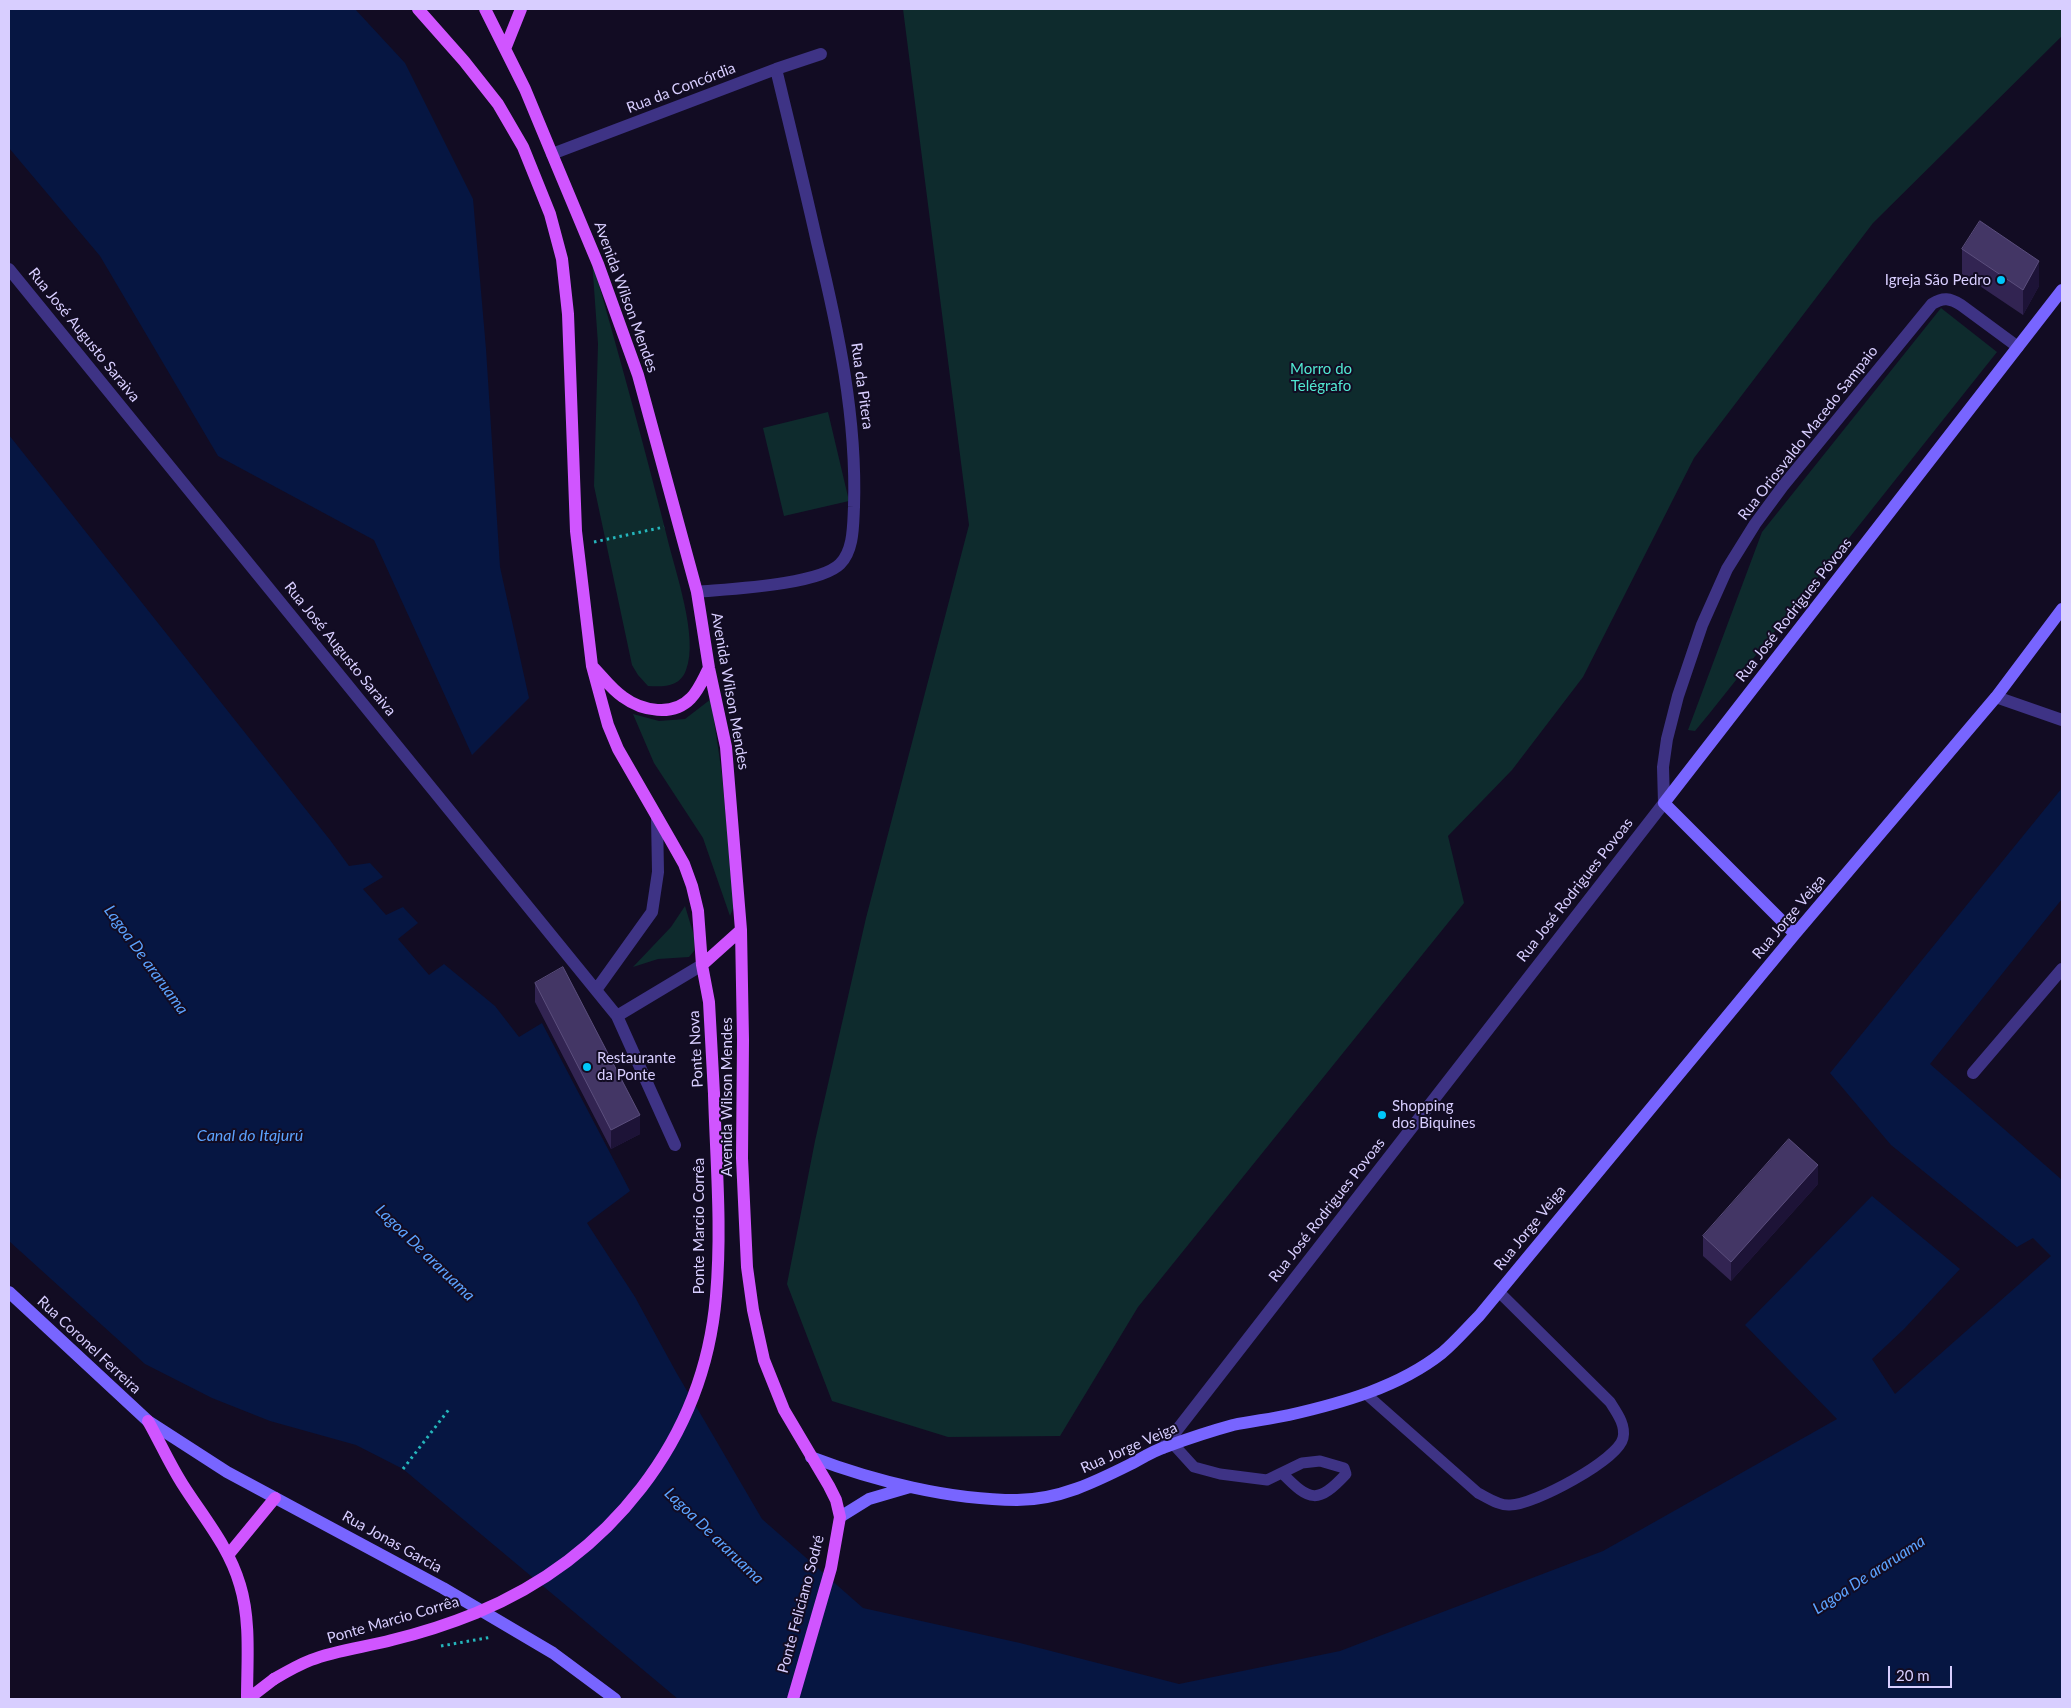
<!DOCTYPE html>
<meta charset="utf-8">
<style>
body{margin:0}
#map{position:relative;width:2071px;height:1708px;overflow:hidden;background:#120c23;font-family:Lato,sans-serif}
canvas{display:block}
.frame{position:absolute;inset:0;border:10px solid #d8ceff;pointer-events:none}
.scale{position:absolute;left:1888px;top:1666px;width:64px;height:22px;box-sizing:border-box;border:2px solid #d8ceff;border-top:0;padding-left:6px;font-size:15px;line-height:18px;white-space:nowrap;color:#d8ceff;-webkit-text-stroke:4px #120c23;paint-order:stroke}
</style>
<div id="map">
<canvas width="2071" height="1708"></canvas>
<div class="frame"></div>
<div class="scale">20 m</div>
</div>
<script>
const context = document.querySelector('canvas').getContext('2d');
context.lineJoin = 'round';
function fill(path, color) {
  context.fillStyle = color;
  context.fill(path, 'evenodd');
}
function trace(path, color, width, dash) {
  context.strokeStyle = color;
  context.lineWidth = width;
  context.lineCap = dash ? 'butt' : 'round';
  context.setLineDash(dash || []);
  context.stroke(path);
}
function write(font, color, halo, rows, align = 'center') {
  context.font = font + ' Lato,sans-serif';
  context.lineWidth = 4;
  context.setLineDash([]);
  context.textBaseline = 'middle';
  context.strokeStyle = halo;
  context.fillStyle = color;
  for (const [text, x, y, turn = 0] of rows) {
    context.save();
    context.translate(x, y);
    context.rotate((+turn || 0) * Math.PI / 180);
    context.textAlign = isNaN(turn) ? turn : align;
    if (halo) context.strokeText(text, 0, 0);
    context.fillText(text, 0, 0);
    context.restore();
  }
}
const green = new Path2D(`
 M903 9H2062V36L1873 223 1694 458 1583 677 1512 770 1448 836 1464 903 1138 1307 1060 1436 948 1437 832 1401 787 1284 815 1141 866 918 969 525Z
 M592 260C618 352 644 444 667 537 675 571 699 638 686 670 680 687 664 687 648 686L638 675 632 665 594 486 598 344Z
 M1941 308 1997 352 1709 714 1695 731 1688 730 1762 532Z
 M828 412 849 501 784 516 763 428Z
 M711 699 722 775 734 906 730 916 703 838 654 763 633 714 659 721 685 719Z
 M685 906 695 939 694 951 689 957 658 959 633 967 671 927Z`);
const water = new Path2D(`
 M9 9H355L405 63 473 199 486 349 500 567 529 698 472 755 374 540 218 456 100 256 9 148Z
 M9 435 330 840 349 866 370 863 383 877 363 889 386 915 403 907 418 923 398 939 429 975 444 964 495 1006 519 1037 542 1023 630 1191 587 1223 635 1297 676 1372 762 1519 863 1608 1020 1643 1179 1684 1340 1651 1603 1551 1837 1419 1745 1325 1872 1196 1960 1269 1904 1329 1872 1359 1895 1394 2051 1256 2033 1238 2017 1247 1891 1145 1830 1073 2062 788V899L1930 1064 2062 1180V1699H678L403 1469 356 1445 270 1421 212 1398 145 1364 9 1241Z`);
const path = new Path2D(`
 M594 542 664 527
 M403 1469 450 1408
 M441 1646 492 1637`);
const lane = new Path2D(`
 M1366 1394 1478 1493C1488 1498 1499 1506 1510 1505 1534 1505 1618 1460 1623 1438 1626 1425 1617 1413 1610 1402L1499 1292
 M1174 1445 1194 1467 1220 1474 1267 1480 1302 1463 1320 1461 1344 1468 1346 1474C1318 1504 1310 1502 1282 1473`);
const street = new Path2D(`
 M552 154 776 69 821 54
 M9 269 617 1016 675 1145
 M697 592C728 589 819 585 840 564 854 550 853 525 854 507 857 417 838 329 817 242 804 184 790 127 776 69
 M1996 697 2062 720
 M596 990 652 912 658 872 657 817
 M617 1016 702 965
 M1973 1073 2062 969
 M1163 1448 1664 803 1663 767 1667 739 1678 696 1702 625 1727 569 1755 524 1783 486 1932 304C1943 297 1950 298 1961 305L2018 347`);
const secondary = new Path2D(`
 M1795 934 1664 803 2062 290
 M9 1292 148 1421 227 1472 443 1588 553 1653 615 1699
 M811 1457C874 1481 950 1500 1017 1500 1059 1500 1095 1482 1131 1464 1142 1458 1153 1451 1165 1447 1187 1439 1211 1431 1233 1425 1252 1421 1271 1419 1289 1415 1342 1403 1399 1387 1442 1353 1455 1342 1467 1328 1479 1316L1795 934 1996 697 2062 609
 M840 1517 869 1499 910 1487`);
const primary = new Path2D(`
 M418 9 464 61 498 104 523 147 550 214 562 259 568 314 576 531 592 666 608 725 618 749 671 841 684 864 692 886 698 911 702 965 709 1002 714 1094
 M485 9 525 89 552 154 598 264 638 375 697 592 709 668 726 747 741 930 743 1040 742 1158 747 1267 753 1310 764 1360 784 1410 829 1486 836 1500 840 1517 831 1568 793 1699
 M505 49 521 9
 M592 666C602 676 611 689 623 697 642 711 673 717 691 698 699 690 704 677 709 668
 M702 965 741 930
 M148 1421C160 1442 170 1465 183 1485 204 1518 229 1547 240 1585 251 1621 247 1662 247 1699
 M229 1554 275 1498
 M248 1699 274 1679`);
const primaryBridge = new Path2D(`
 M274 1679C286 1672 298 1665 311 1660 336 1650 366 1647 392 1640 421 1633 449 1624 476 1613 609 1558 704 1440 716 1296 722 1229 716 1161 714 1094`);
const wall = new Path2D(`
 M1962 249 2039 286 2023 315 1962 274Z
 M535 983 640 1134 611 1149 535 1002Z
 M1818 1184 1731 1281 1703 1256V1236Z`);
const shadedWall = new Path2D(`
 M2039 261V286L2023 315V290Z
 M640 1115V1134L611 1149V1130Z
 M1818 1165V1184L1731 1281V1262Z`);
const building = new Path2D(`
 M1980 221 2039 261 2023 290 1962 249Z
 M563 967 640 1115 611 1130 535 983Z
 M1789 1139 1818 1165 1731 1262 1703 1236Z`);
const markers = [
 [2001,280,5,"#00c7f9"],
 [587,1067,5,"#00c7f9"],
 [1382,1115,5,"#00c7f9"]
];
const streetNames = [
 ["Rua da Concórdia",681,88,-21],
 ["Avenida Wilson Mendes",626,297,70],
 ["Rua José Augusto Saraiva",84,335,51],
 ["Rua da Pitera",862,386,82],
 ["Rua Oriosvaldo Macedo Sampaio",1808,433,-52],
 ["Rua José Rodrigues Póvoas",1794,610,-52],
 ["Rua José Augusto Saraiva",340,649,51],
 ["Avenida Wilson Mendes",730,691,80],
 ["Rua José Rodrigues Povoas",1575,890,-52],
 ["Rua Jorge Veiga",1789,917,-50],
 ["Ponte Nova",696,1049,-93],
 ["Avenida Wilson Mendes",727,1097,-90],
 ["Rua José Rodrigues Povoas",1327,1210,-52],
 ["Ponte Marcio Corrêa",699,1226,-90],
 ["Rua Jorge Veiga",1530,1228,-51],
 ["Rua Coronel Ferreira",89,1345,43],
 ["Rua Jorge Veiga",1129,1448,-24],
 ["Rua Jonas Garcia",392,1542,29],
 ["Ponte Feliciano Sodré",801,1604,-75],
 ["Ponte Marcio Corrêa",393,1620,-16]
];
const poiNames = [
 ["Igreja São Pedro",1991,280,"right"],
 ["Restaurante",597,1058],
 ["da Ponte",597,1075],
 ["Shopping",1392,1106],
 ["dos Biquines",1392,1123]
];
const parkNames = [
 ["Morro do",1321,369],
 ["Telégrafo",1321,386]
];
const waterNames = [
 ["Lagoa De araruama",146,960,54],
 ["Canal do Itajurú",250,1136],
 ["Lagoa De araruama",425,1253,44],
 ["Lagoa De araruama",714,1536,44],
 ["Lagoa De araruama",1869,1575,-33]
];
fill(green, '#0e2b2d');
fill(water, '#061642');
trace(path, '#25b6bc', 3, [2.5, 4]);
trace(lane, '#3e3385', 11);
trace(street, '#3e3385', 12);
trace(secondary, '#7865ff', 12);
trace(primary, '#d055ff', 12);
trace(primaryBridge, '#d055ff', 12);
fill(wall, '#322452');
fill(shadedWall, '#1d1337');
fill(building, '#433665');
trace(building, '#5b4e7d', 1);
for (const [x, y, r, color] of markers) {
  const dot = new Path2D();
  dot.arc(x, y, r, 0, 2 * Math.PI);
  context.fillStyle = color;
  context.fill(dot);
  trace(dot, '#120c23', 2);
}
write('15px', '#d8ceff', '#120c23', streetNames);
write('15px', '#d8ceff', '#120c23', poiNames, 'left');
write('15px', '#51e8d1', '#120c23', parkNames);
write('italic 16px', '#5ca3ff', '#120c23', waterNames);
</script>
